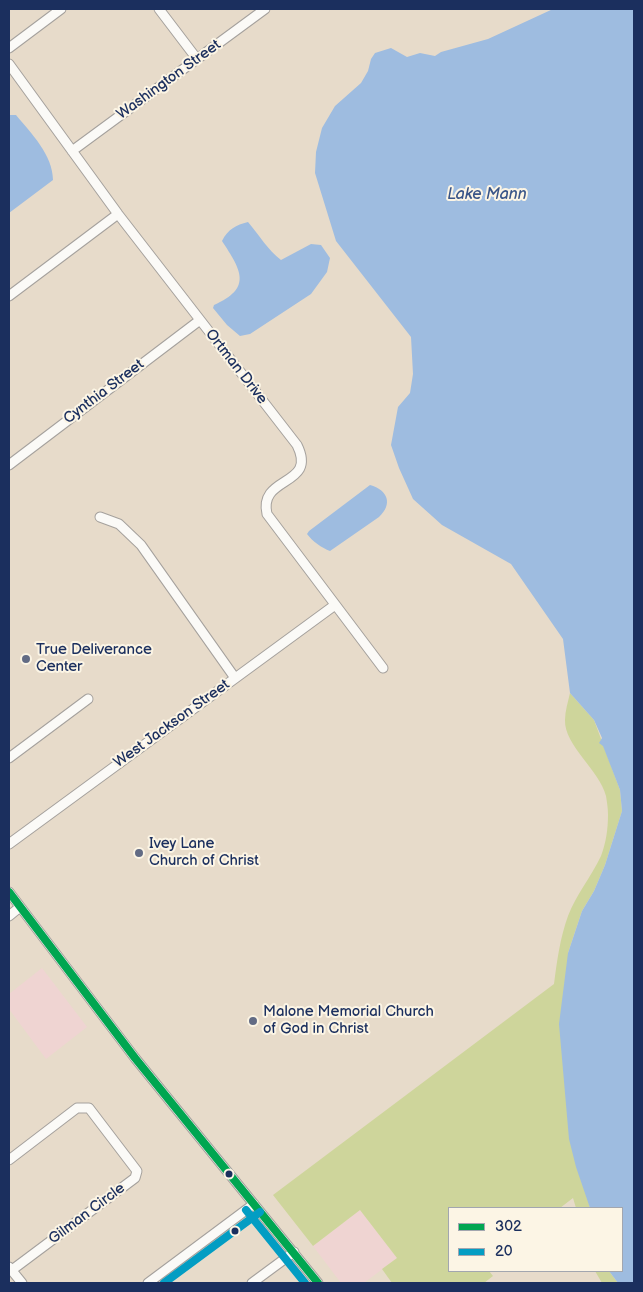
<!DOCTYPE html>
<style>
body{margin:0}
#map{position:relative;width:643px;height:1292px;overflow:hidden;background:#e7dbca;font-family:"Balsamiq Sans",sans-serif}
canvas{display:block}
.frame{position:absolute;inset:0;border:10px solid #1b2f5e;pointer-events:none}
.legend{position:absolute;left:448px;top:1207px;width:175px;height:65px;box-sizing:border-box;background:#fcf5e5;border:1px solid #a2a6af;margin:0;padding:6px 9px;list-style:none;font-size:15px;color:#1b2f5e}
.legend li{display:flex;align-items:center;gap:10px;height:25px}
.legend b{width:25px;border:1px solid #a2a6af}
</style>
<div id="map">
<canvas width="643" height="1292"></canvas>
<div class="frame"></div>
<ul class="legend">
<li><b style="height:6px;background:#00a651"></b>302</li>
<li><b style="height:6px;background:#039dc3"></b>20</li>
</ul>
</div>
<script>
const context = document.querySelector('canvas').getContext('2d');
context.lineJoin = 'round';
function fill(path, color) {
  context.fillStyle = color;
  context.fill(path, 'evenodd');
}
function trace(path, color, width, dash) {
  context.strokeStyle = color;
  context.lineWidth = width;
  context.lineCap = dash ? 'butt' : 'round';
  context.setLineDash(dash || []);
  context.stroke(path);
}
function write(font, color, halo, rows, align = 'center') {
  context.font = font + ' "Balsamiq Sans",sans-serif';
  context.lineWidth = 4;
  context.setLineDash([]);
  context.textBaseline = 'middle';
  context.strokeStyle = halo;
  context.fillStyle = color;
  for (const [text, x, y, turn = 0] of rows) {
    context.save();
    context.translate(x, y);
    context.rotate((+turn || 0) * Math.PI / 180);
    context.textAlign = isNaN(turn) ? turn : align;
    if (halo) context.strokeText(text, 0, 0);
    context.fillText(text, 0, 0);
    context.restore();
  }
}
const built = new Path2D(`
 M42 968 87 1027 46 1059 9 1009V994Z
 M360 1210 397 1258 364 1283H341L313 1246Z`);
const green = new Path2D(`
 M570 693 594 720 620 790 622 811 605 865 594 891 582 911 568 953 634 923 589 1204 590 1208H576L573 1198 560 1208H449V1271H489L493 1276 484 1283H392L382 1269 397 1258 360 1210 313 1246 273 1195 554 984C557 961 560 938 568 916 576 895 591 877 601 856 606 843 608 829 608 815 608 809 607 802 606 796 600 771 564 745 565 720 565 711 568 702 570 693Z
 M595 1271H609L618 1283H602Z`);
const water = new Path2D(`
 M553 9H634V1283H618L609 1271H622V1208H590L576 1167 569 1139 559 1024 568 953 582 911 594 891 605 865 622 811 620 790 603 746 599 743 602 738 594 720 570 693 563 639 511 564 442 525 413 499 399 468 391 445 398 407 410 393 413 374 411 337 336 241 315 173 316 152 322 128 335 106 361 83 368 71 371 59 375 53 391 48 407 57 420 53 435 56 441 52 488 39Z
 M9 115H16C31 133 53 155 53 180L9 213Z
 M248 222C259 235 268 250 281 260L311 244 321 245 330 258 327 272 311 294 250 334 240 336 227 325 213 308 214 305C253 288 241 270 222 241 228 229 236 225 248 222Z
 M370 485C388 490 393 504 379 517L330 551C322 548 312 541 307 534L309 531Z`);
const minor = new Path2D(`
 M159 9 197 59
 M9 48 61 9
 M9 64 118 214 297 445C318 487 258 475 267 514L383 668
 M72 151 265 9
 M9 296 118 214
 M9 465 200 320
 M100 517 119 524 141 545 235 678
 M9 758 88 699
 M9 844 335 605
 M9 892 135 1058 318 1283
 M9 916 20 907
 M9 1160 77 1108H89L137 1171 135 1178 12 1270
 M9 1267 22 1283
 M148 1283 254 1204
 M252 1283 294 1252`);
const bus1 = new Path2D(`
 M9 892 135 1058 318 1283`);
const bus2 = new Path2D(`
 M246 1210 305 1283
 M164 1283 260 1212`);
const markers = [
 [26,659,5,"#626b84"],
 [139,853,5,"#626b84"],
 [253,1021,5,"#626b84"],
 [229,1174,4.5,"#1b2f5e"],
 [235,1231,4.5,"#1b2f5e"]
];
const streetNames = [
 ["Washington Street",169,80,-36],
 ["Ortman Drive",236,367,52],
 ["Cynthia Street",104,392,-37],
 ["West Jackson Street",172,724,-36],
 ["Gilman Circle",87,1214,-37]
];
const poiNames = [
 ["True Deliverance",36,650],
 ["Center",36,667],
 ["Ivey Lane",149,844],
 ["Church of Christ",149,861],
 ["Malone Memorial Church",263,1012],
 ["of God in Christ",263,1029]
];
const waterNames = [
 ["Lake Mann",487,195]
];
fill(built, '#efd4d2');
fill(green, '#ced59b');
fill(water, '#9ebce0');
trace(minor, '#a5a19d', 11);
trace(minor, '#fbfaf7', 9);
trace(bus1, '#00a651', 8);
trace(bus2, '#039dc3', 8);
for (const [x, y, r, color] of markers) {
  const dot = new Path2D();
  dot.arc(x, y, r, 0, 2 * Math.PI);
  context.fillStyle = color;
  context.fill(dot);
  trace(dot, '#fcf5e5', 2);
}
write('15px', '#1b2f5e', '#fcf5e5', streetNames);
write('15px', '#1b2f5e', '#fcf5e5', poiNames, 'left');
write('italic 16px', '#395588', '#fcf5e5', waterNames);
</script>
